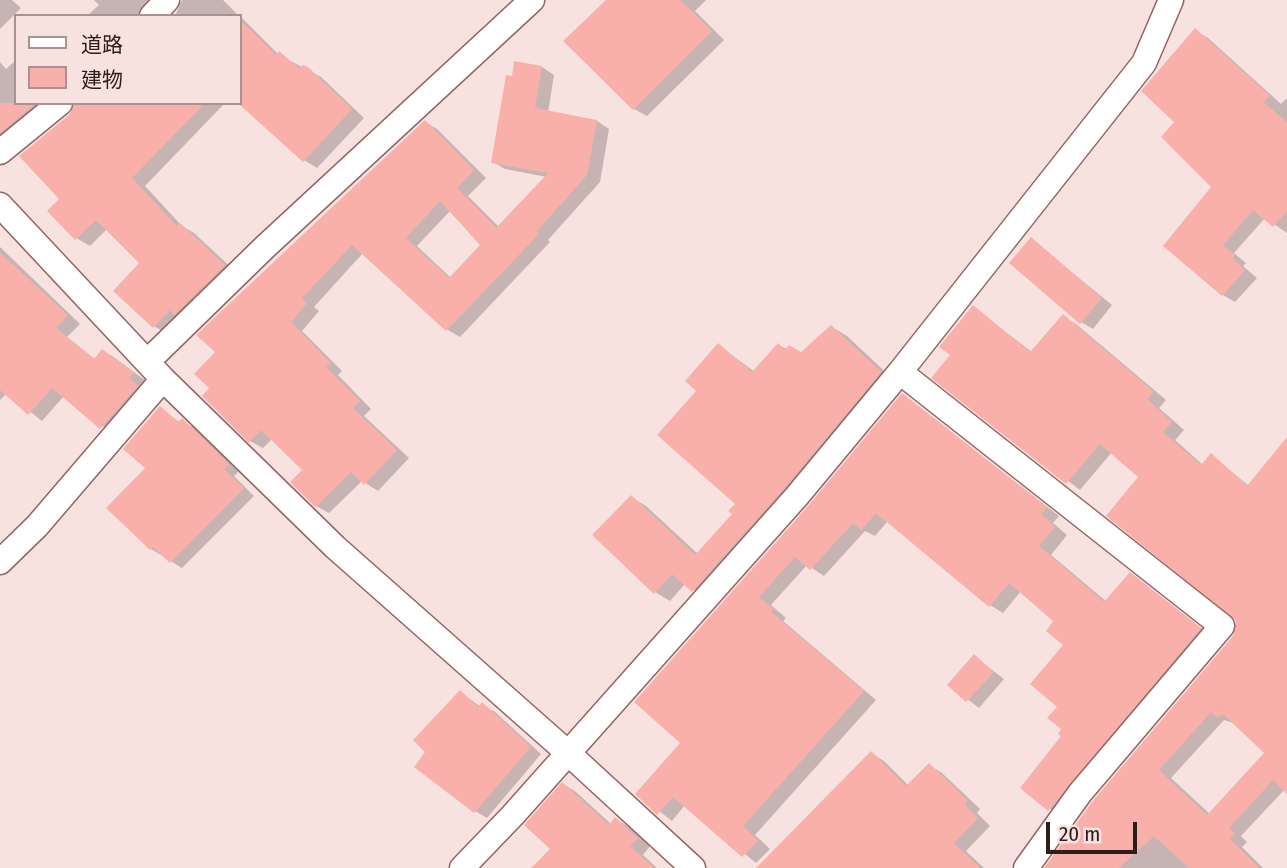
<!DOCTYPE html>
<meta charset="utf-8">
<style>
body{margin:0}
#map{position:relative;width:1287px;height:868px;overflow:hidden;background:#f8e2e0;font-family:"Fira Sans Condensed","Noto Sans JP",sans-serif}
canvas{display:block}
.legend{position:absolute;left:14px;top:14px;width:228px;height:91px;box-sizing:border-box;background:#f8e2e0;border:2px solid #a89391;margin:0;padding:9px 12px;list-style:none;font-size:21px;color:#2f1c1b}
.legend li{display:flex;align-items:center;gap:14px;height:35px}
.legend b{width:35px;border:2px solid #a89391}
.scale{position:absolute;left:1046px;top:822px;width:91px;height:32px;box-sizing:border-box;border:4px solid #2f1c1b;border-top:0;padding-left:9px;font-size:21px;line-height:24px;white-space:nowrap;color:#2f1c1b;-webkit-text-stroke:5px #f8e2e0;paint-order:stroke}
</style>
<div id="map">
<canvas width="1287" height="868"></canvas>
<ul class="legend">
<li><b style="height:9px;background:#fff"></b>道路</li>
<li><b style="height:19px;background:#f9b0ab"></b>建物</li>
</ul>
<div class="scale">20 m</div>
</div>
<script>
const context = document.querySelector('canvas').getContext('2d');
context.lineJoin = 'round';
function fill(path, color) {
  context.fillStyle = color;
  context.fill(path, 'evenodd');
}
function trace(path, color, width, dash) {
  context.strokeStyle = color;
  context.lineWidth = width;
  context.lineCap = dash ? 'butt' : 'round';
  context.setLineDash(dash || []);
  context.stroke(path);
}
const shadow = new Path2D(`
 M0 0H12L21 8 0 29Z
 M94 0H167L154 16H87L99 5Z
 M182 0H223L239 16H175Z
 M609 0H706L695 11 724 40 647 116 634 109Z
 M240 16 279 55 321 77 364 118 317 168 304 160 240 103Z
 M1196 31 1208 38 1281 104 1287 98V233L1265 218 1234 253 1246 263 1243 266 1257 278 1235 302 1223 295 1214 187 1177 122Z
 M16 60V103H58L0 156V62L6 69Z
 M542 67 554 75 548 113 597 121 609 129 600 182 548 240 550 242 460 337 448 330 363 253 314 307 319 311 302 331 342 371 338 375 371 409 364 416 409 458 378 491 362 481 329 513 316 506 293 482 305 470 272 439 263 448 250 441 204 396 425 122 437 129 486 178 468 196 499 227 547 177 505 169 493 162 513 78ZM451 210 483 245 451 278 417 246Z
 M82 103H225L145 186 182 226 194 233 237 273 167 334 154 326 142 263 107 229 90 246 76 238 62 199 71 116Z
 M1031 239 1112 305 1093 329 1081 322Z
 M0 247 80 324 67 337 96 360 111 355 146 381 114 435 64 396 42 421 7 393 0 400Z
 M974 308 1032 352 1063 316 1076 324 1166 400 1159 408 1184 430 1175 440 1203 465 1211 455 1249 486 1287 443V792L1285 789 1241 836 1247 842 1242 847 1263 868H1045L1235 636 1238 621 1140 476 1112 452 1080 490 934 378 952 355ZM1224 720 1234 723 1266 753 1210 814 1171 778Z
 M832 327 847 336 895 381 708 599 685 584 670 601 655 592 631 497 646 506 698 554 734 514 737 503 699 391 718 345 755 372 778 345 801 355Z
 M903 395 1059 516 1053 523 1067 535 1051 555 1107 602 1130 574 1213 637 1062 817 1022 788 1063 736 1060 707 1065 645 1056 621 1021 591 1003 613 990 605 888 521 875 536 865 531 824 576 807 565 771 605 786 618 783 621 876 700 755 835 770 849 756 863 685 805 672 821 637 794 682 742 636 702 809 507Z
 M160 408 181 423 194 427 239 471 234 476 254 496 182 568 151 549 148 468Z
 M974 656 1004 679 979 708 949 685Z
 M460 692 481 707 494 711 541 754 487 818 475 811 428 752Z
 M871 753 884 761 909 786 929 765 942 773 980 809 977 813 990 826 966 851 984 868H773Z
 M563 784 576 792 611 824 616 819 629 827 650 846 643 855 657 868H534L552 849Z`);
const building = new Path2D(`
 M606 0H680L712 31 633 110 563 41Z
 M240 20 276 55 279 51 300 69 303 65 308 67 352 109 303 162 240 105Z
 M1195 28 1270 96 1263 102 1287 122V211L1273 227 1253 210 1223 245 1235 255 1232 258 1245 270 1222 296 1163 246 1211 187 1161 137 1174 122 1141 91Z
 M514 61 542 66 535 108 597 120 587 175 536 232 539 234 446 331 352 245 302 298 307 303 291 322 331 363 326 367 360 401 353 408 397 450 364 485 351 472 315 507 290 482 302 470 261 430 249 443 202 396 209 388 194 374 215 352 196 335 425 120 474 170 457 188 496 228 548 173 491 163 506 75 512 76ZM440 201 480 245 449 278 406 238Z
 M0 103H36L0 133Z
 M74 103H205L132 178 177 226 180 223 225 265 174 315 170 310 153 328 113 291 139 263 96 220 75 240 47 211 59 199 19 156 69 115Z
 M1031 237 1102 298 1080 324 1009 263Z
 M0 253 68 315 56 328 94 359 102 349 134 373 129 378 138 386 100 429 52 388 28 415 0 390Z
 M973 305 1030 352 1063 314 1154 392 1147 399 1172 422 1163 432 1201 465 1211 453 1247 486 1287 437V794L1273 780 1229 828 1235 833 1230 839 1259 868H1189L1154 836 1119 868H1044L1092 802 1233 636 1236 621 1106 516 1138 477 1100 444 1066 484 931 378 950 355 939 347ZM1211 712 1218 718 1223 714 1264 753 1207 815 1159 770Z
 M831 325 881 372 786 486 692 592 672 574 654 594 592 535 631 495 695 555 732 514 728 511 735 504 657 435 696 391 685 381 718 343 752 372 778 343 785 350 789 345 801 352Z
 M902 393 1047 507 1041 514 1055 527 1039 546 1104 602 1130 572 1201 628 1048 811 1020 788 1061 736 1058 734 1061 729 1047 718 1057 707 1030 684 1063 645 1046 631 1053 621 1009 583 989 607 876 513 861 530 853 523 810 570 795 557 759 597 774 609 771 612 864 691 743 826 758 841 742 857 673 797 657 815 635 794 680 743 634 702 808 506Z
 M160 406 178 422 182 418 229 464 224 469 244 488 170 563 153 547 150 550 106 508 145 468 123 449Z
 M974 654 994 672 966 702 947 685Z
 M460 690 478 707 482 702 531 747 474 813 414 767 425 752 413 740Z
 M871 751 906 786 929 763 968 801 965 805 978 818 954 843 980 868H756Z
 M562 782 609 825 615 817 638 838 630 846 654 868H531L550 849 524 825Z`);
const street = new Path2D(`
 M152 16 167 0
 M0 152 60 103
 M0 205 163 379 335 547 568 753 693 868
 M148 361 265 247 532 0
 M900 372 1222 626 1080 793 1026 868
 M0 562 37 526 163 379
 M462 868 513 815 797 496 900 372 1144 63 1171 0`);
fill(shadow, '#0003');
fill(building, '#f9b0ab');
trace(street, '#926462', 27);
trace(street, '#fff', 24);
</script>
